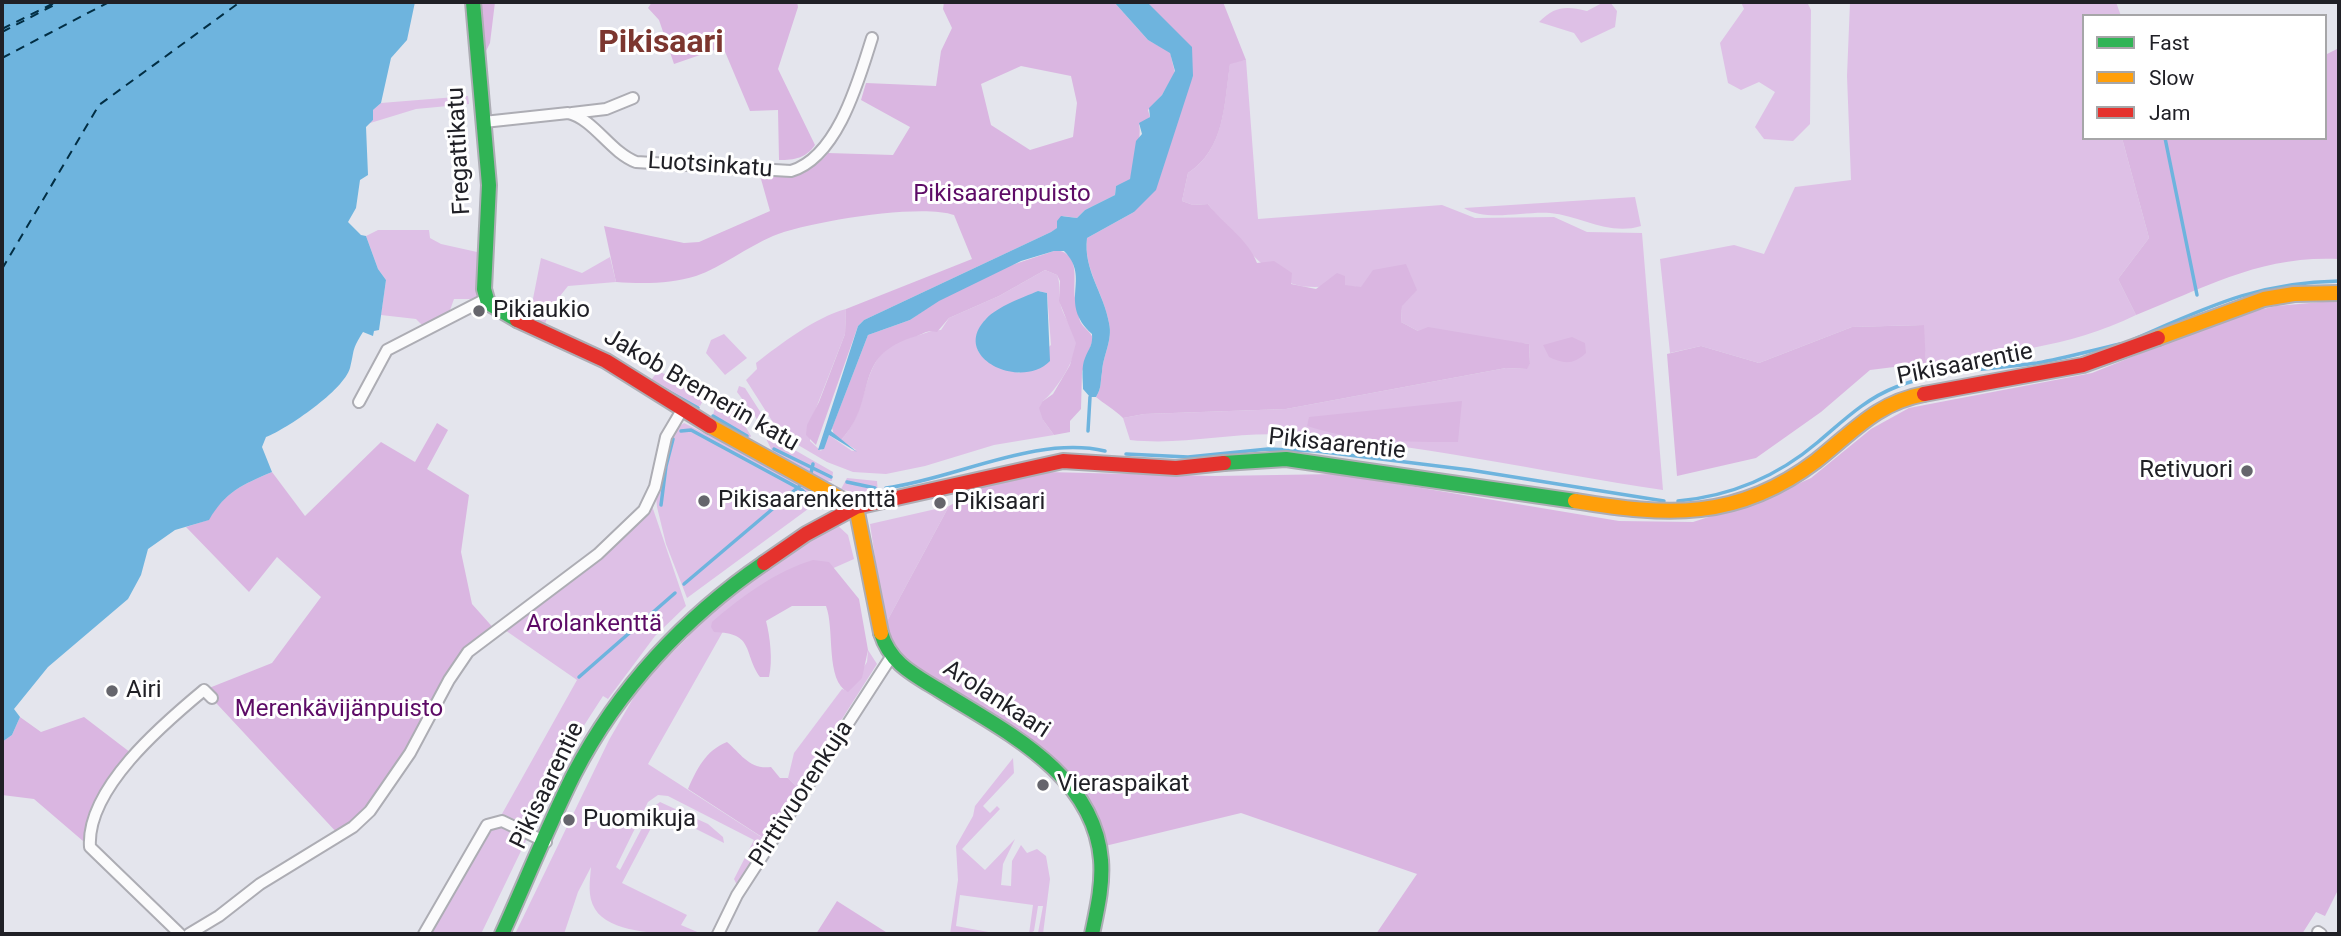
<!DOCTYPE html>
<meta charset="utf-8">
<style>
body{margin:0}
#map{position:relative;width:2341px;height:936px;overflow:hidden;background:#e4e5ed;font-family:Roboto,sans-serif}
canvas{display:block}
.frame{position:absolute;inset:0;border:4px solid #202026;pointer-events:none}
.legend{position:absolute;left:2082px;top:14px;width:245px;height:126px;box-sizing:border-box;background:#fff;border:2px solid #a6a6a8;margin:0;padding:9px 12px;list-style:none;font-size:21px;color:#202026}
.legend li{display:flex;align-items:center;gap:14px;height:35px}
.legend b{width:35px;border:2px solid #a6a6a8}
</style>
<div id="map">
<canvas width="2341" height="936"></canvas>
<div class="frame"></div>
<ul class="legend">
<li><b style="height:9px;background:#30b455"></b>Fast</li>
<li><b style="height:9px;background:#ff9f0a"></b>Slow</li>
<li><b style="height:9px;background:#e5322d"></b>Jam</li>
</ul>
</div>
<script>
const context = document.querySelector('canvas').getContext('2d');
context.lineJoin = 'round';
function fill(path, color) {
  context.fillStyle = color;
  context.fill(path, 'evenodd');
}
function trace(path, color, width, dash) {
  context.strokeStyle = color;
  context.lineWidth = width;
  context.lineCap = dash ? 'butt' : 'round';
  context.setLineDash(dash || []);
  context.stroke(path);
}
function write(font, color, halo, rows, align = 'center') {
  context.font = font + ' Roboto,sans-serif';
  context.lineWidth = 6;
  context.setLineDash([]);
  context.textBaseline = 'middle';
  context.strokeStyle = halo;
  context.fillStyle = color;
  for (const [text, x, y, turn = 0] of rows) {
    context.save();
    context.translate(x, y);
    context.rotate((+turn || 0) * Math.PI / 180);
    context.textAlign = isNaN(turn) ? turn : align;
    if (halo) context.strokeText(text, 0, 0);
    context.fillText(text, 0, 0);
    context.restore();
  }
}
const green = new Path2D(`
 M1604 2H1610L1617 11 1615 27 1581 43 1574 33 1539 22C1555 6 1566 6 1587 11Z
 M1741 2H1807L1811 10 1810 124 1793 141 1764 139 1755 127 1775 92 1759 82 1741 90 1728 83 1720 43 1744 9Z
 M1850 2H2116L2121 16H2084V138H2122L2149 238 2118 279 2136 315C2067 349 2001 352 1926 363L1923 325 1852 327 1759 363 1701 346 1670 353 1660 259 1734 245 1764 254 1795 187 1851 180 1847 76Z
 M1246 60 1258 219 1442 205 1475 218 1554 217 1587 232 1642 233 1663 490C1539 472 1415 442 1289 435 1236 431 1185 446 1130 440L1123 418 1144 414 1286 409 1506 368 1526 369 1530 364 1529 344 1418 331 1401 322 1402 306C1384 298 1366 286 1347 286 1328 285 1312 290 1293 284 1267 276 1225 227 1208 204L1193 205 1182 201 1188 173C1225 149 1224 104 1230 63Z
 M468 96 469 104 416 109 367 124 373 120V110L381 103Z
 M1635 197 1641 226C1609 236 1581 216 1550 213 1525 211 1485 222 1464 208Z
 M378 230H429L430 238 441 244 477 252V296L471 299H454L449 313 423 326 416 319 381 315 386 280 378 269 366 236Z
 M610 257 616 282 568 286 548 311 545 326 529 319 541 258 582 273Z
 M1045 270 1057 275C1061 284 1058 292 1060 302 1062 315 1072 326 1076 338 1080 355 1055 392 1043 401V420L1054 435 994 445 925 466 886 474 853 472 827 462 781 435 746 380 757 369 756 363C782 343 814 318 846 309L845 334 811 421 810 441 821 451 829 435 852 451 856 450 841 440C876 403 854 350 915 336 925 334 930 330 941 330L949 318 999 296ZM1038 291 1047 293 1051 345 1019 373C990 365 962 355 985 320Z
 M724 334 747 358 725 375 706 353 711 340Z
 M658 371 707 393 700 406 694 408 651 380Z
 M739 386 745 388 779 441 833 472 832 481H823L774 455 755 416 737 392Z
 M723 401 731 402 751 436 748 440 712 419 715 407Z
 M684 423 822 492 823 498 687 598 666 544 657 507 656 496 673 431Z
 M847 478 877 481 878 494H859L841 489Z
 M650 500 686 606 655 636 608 699 603 696 574 741 481 934H427L479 843 498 821 577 680 502 628 598 554Z
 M949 506 885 625 870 524Z
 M835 523 848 535 854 559 734 612 648 764 766 840 737 885 734 879 754 840 668 796 658 795 648 802 616 867 620 870 653 807 660 802 708 824 723 837 724 843 660 811 622 883 687 915 681 925 702 934C673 934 611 936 595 909 587 896 590 881 591 867L578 892 564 934H515L609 740 642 683 688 637 698 621 741 584Z
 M868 650 877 664 798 788 788 778 794 753 842 689 848 691 867 662Z
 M1013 758 1014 773 983 806 990 813 997 806 1000 809 962 849 985 870 1015 839 1003 864 1001 885 1011 886 1012 861 1021 845 1027 853 1037 849 1046 856 1050 879 1043 934 1038 933 1043 906H1038L1034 931 1029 934 1033 905 960 895 956 926 999 934H950L958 880 956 846 973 816 975 806Z`);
const forest = new Path2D(`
 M477 2H495L490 43 484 55Z
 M652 2H797L798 7 778 69 815 145C806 158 795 160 779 160L778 110 750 111 723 47 674 64 659 20 648 8Z
 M944 2H1114L1148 40 1170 52 1175 73 1162 95 1148 110 1150 117 1139 125C1142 132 1135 176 1128 182 1126 183 1119 185 1116 186L1115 195 1085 210 1077 218 1063 216 1058 228 1051 232 864 320 858 326 816 445 806 435 807 425 819 402 845 334 846 309 972 259 954 215C921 203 806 222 773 236 747 247 722 267 696 276 671 284 642 284 616 282L604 226 684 243 699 242 770 211 759 172C787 176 809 177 828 153L893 155 910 127 861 100 866 83 936 86 941 51 952 28 943 9ZM1021 66 1071 76 1077 103 1073 137 1030 150 991 125 981 84Z
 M1147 2H1223L1246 60 1230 64C1224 105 1225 149 1188 173L1182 201 1193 205 1208 204C1223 224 1249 240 1257 263L1274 261 1292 273 1291 284 1316 289 1337 273 1345 276V285L1361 287 1373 270 1406 264 1417 290 1402 306 1401 322 1418 331 1428 327 1529 344 1530 364 1527 369 1506 368 1286 409 1144 414 1123 418C1114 409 1104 404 1096 397 1102 387 1100 383 1102 372 1103 355 1113 340 1109 323 1104 293 1083 269 1087 238L1134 212 1193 76Z
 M2339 48V259C2262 255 2206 287 2136 315L2118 279 2149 238 2122 138H2325V55Z
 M1057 250C1082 255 1072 282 1075 298 1076 305 1078 314 1080 321 1083 328 1091 331 1093 339L1082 372 1081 409 1070 421V432L1054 435 1043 420 1039 408 1043 401 1053 394 1070 365 1076 343 1059 301 1060 281 1057 275 1045 270 999 296 949 318 937 332C927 330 925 333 917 336 849 355 880 399 841 440L834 435 832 428 868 335 910 320 939 300 1006 267Z
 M2333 301 2339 302V888L2325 916 2316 912 2302 934H1376L1417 874 1241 813 1105 846 1075 779 1057 761 905 661 889 637 885 625 949 506 988 484 1046 472 1215 476 1338 474 1619 521 1693 522 1762 500 1811 478 1871 429 1909 408 2092 373 2233 316 2276 306Z
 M1924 325 1926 363 1870 370 1821 412 1756 458 1677 476 1667 354 1701 346 1759 363 1852 327Z
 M1572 337 1585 343 1586 353C1573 365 1564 364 1549 357L1543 345Z
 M1462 401 1458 442C1406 442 1356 442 1307 426L1309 417Z
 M437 423 448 430 427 469 469 495 461 552 472 604 497 632 468 652 392 781 339 835 204 690 272 663 321 597 277 557 249 592 186 527 208 520C226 491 242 485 272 472L305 516 381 442 415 462Z
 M813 560 829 562 859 599 868 650 862 678 848 692C825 681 835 629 826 606H792L766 621C770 636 773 661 769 677H760C743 653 755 633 714 632L711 627 712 622C741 597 776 571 813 560Z
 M20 717 41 732 84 717 135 756 107 791 90 847 34 799 2 795V742L12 735Z
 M727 742C741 754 750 770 771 767L780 778H788L798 788 765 839 688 789C697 769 705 751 727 742Z
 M837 901 889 934H816Z`);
const water = new Path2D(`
 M2 2H415L407 40 391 58 381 103 373 110V120L366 127 368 175 360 180 356 208 348 222 361 235 366 236 378 269 386 280 379 330 374 331 373 336 363 332C351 351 355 349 350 368 344 390 287 429 266 437L262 447 272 472C242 485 226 491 209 520L175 530 148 549 141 575 128 599 48 667 14 709 20 717 12 735 2 742Z
 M1114 2H1147L1192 47 1193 76 1156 190 1134 212 1087 238C1083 270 1104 293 1109 323 1113 340 1103 355 1102 372 1100 383 1102 387 1096 397H1090L1083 389C1083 379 1081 367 1085 358 1089 348 1093 345 1092 334 1057 302 1092 279 1064 251H1054L1021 261 939 301 910 320 868 335 831 431 857 452 829 435 824 449 818 450 858 326 864 320 1051 232 1057 228V221L1061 216 1077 218 1085 210 1115 195 1116 186 1130 179 1136 141 1142 134 1139 123 1150 117 1149 108 1162 95 1175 71 1170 53 1148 40Z
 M1038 291 1047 293 1050 361C1021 391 949 357 986 319 998 306 1022 298 1038 291Z`);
const stream = new Path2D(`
 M2165 138 2197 295
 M2132 340C2206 308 2257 282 2339 281
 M657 385 698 408
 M713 416 747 436
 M681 431 691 430 802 490 808 497
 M1088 431 1090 397
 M774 449 831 477
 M1126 454 1188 457 1268 449 1316 451 1470 470 1664 501
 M811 473 813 464
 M847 482 875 488
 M886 488C955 479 1036 435 1105 451
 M1678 501C1731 496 1777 477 1818 442 1843 421 1865 399 1896 387 1940 369 1991 370 2037 363 2065 358 2093 350 2120 344
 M661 505 666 466 673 439
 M684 584 802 484
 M579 677 675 593`);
const ferry = new Path2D(`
 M2 29 56 2
 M2 32 60 2
 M2 58 109 2
 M2 269 99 105 240 2`);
const street = new Path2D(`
 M572 113 606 109 633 98
 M484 122 568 113C594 119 610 152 636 162L791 171C838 157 859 79 872 38
 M359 402 387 350 486 299
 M2318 932 2321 934
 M180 934 90 847C86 789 163 724 204 690L212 698
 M189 934 219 916 260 884 353 827 370 811 410 753 449 680 468 652 598 554 644 510 655 487 666 437 682 410
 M424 934 487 825 502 821 546 842
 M718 934 737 895 891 657`);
const fast = new Path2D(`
 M473 2 489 185 484 289 488 303 517 320
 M1224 463 1286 459 1575 501
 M881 633C890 663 913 674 939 690 1004 731 1094 773 1101 860 1103 885 1097 910 1092 934
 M502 934C526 881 548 826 574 774 618 689 685 617 764 563`);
const slow = new Path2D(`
 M2158 338 2264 299 2294 294 2339 293
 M710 426 856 507 881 633
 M1575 501C1667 516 1737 521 1816 461 1853 432 1876 403 1924 394`);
const jam = new Path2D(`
 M517 320 606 361 710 426
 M1924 394 2083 365 2158 338
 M764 563 806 534 856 507 1063 461 1176 468 1224 463`);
const markers = [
 [479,311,7,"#65656c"],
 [2247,471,7,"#65656c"],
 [704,501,7,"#65656c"],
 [940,503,7,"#65656c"],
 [112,691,7,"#65656c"],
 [1043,785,7,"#65656c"],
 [569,820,7,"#65656c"]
];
const streetNames = [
 ["Fregattikatu",460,151,-93],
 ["Luotsinkatu",710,166,4],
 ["Pikisaarentie",1965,365,-11],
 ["Jakob Bremerin katu",701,391,30],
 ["Pikisaarentie",1337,445,6],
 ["Arolankaari",996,700,33],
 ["Pikisaarentie",548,786,-64],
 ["Pirttivuorenkuja",802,794,-57]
];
const parkNames = [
 ["Pikisaarenpuisto",1002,195],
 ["Arolankenttä",594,625],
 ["Merenkävijänpuisto",339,710]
];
const poiNames = [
 ["Pikiaukio",493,311],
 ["Retivuori",2233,471,"right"],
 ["Pikisaarenkenttä",718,501],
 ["Pikisaari",954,503],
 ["Airi",126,691],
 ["Vieraspaikat",1057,785],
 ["Puomikuja",583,820]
];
const districtNames = [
 ["Pikisaari",661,44]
];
fill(green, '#dec0e6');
fill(forest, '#dab6e1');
fill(water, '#6eb4de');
trace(stream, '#6eb4de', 3.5);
trace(ferry, '#022e44', 2, [9, 7]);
trace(street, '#adadb4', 14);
trace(fast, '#adadb4', 18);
trace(slow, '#adadb4', 18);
trace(jam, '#adadb4', 18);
trace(street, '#fbfbfc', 10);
trace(fast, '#30b455', 14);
trace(slow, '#ff9f0a', 14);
trace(jam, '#e5322d', 14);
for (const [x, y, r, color] of markers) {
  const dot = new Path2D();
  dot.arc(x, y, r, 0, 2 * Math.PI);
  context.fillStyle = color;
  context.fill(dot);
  trace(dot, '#fff', 2.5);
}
write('24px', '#202026', '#fff', streetNames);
write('24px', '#5d0b66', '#fff', parkNames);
write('24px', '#202026', '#fff', poiNames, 'left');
write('bold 32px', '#7c362f', '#fff', districtNames);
</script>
